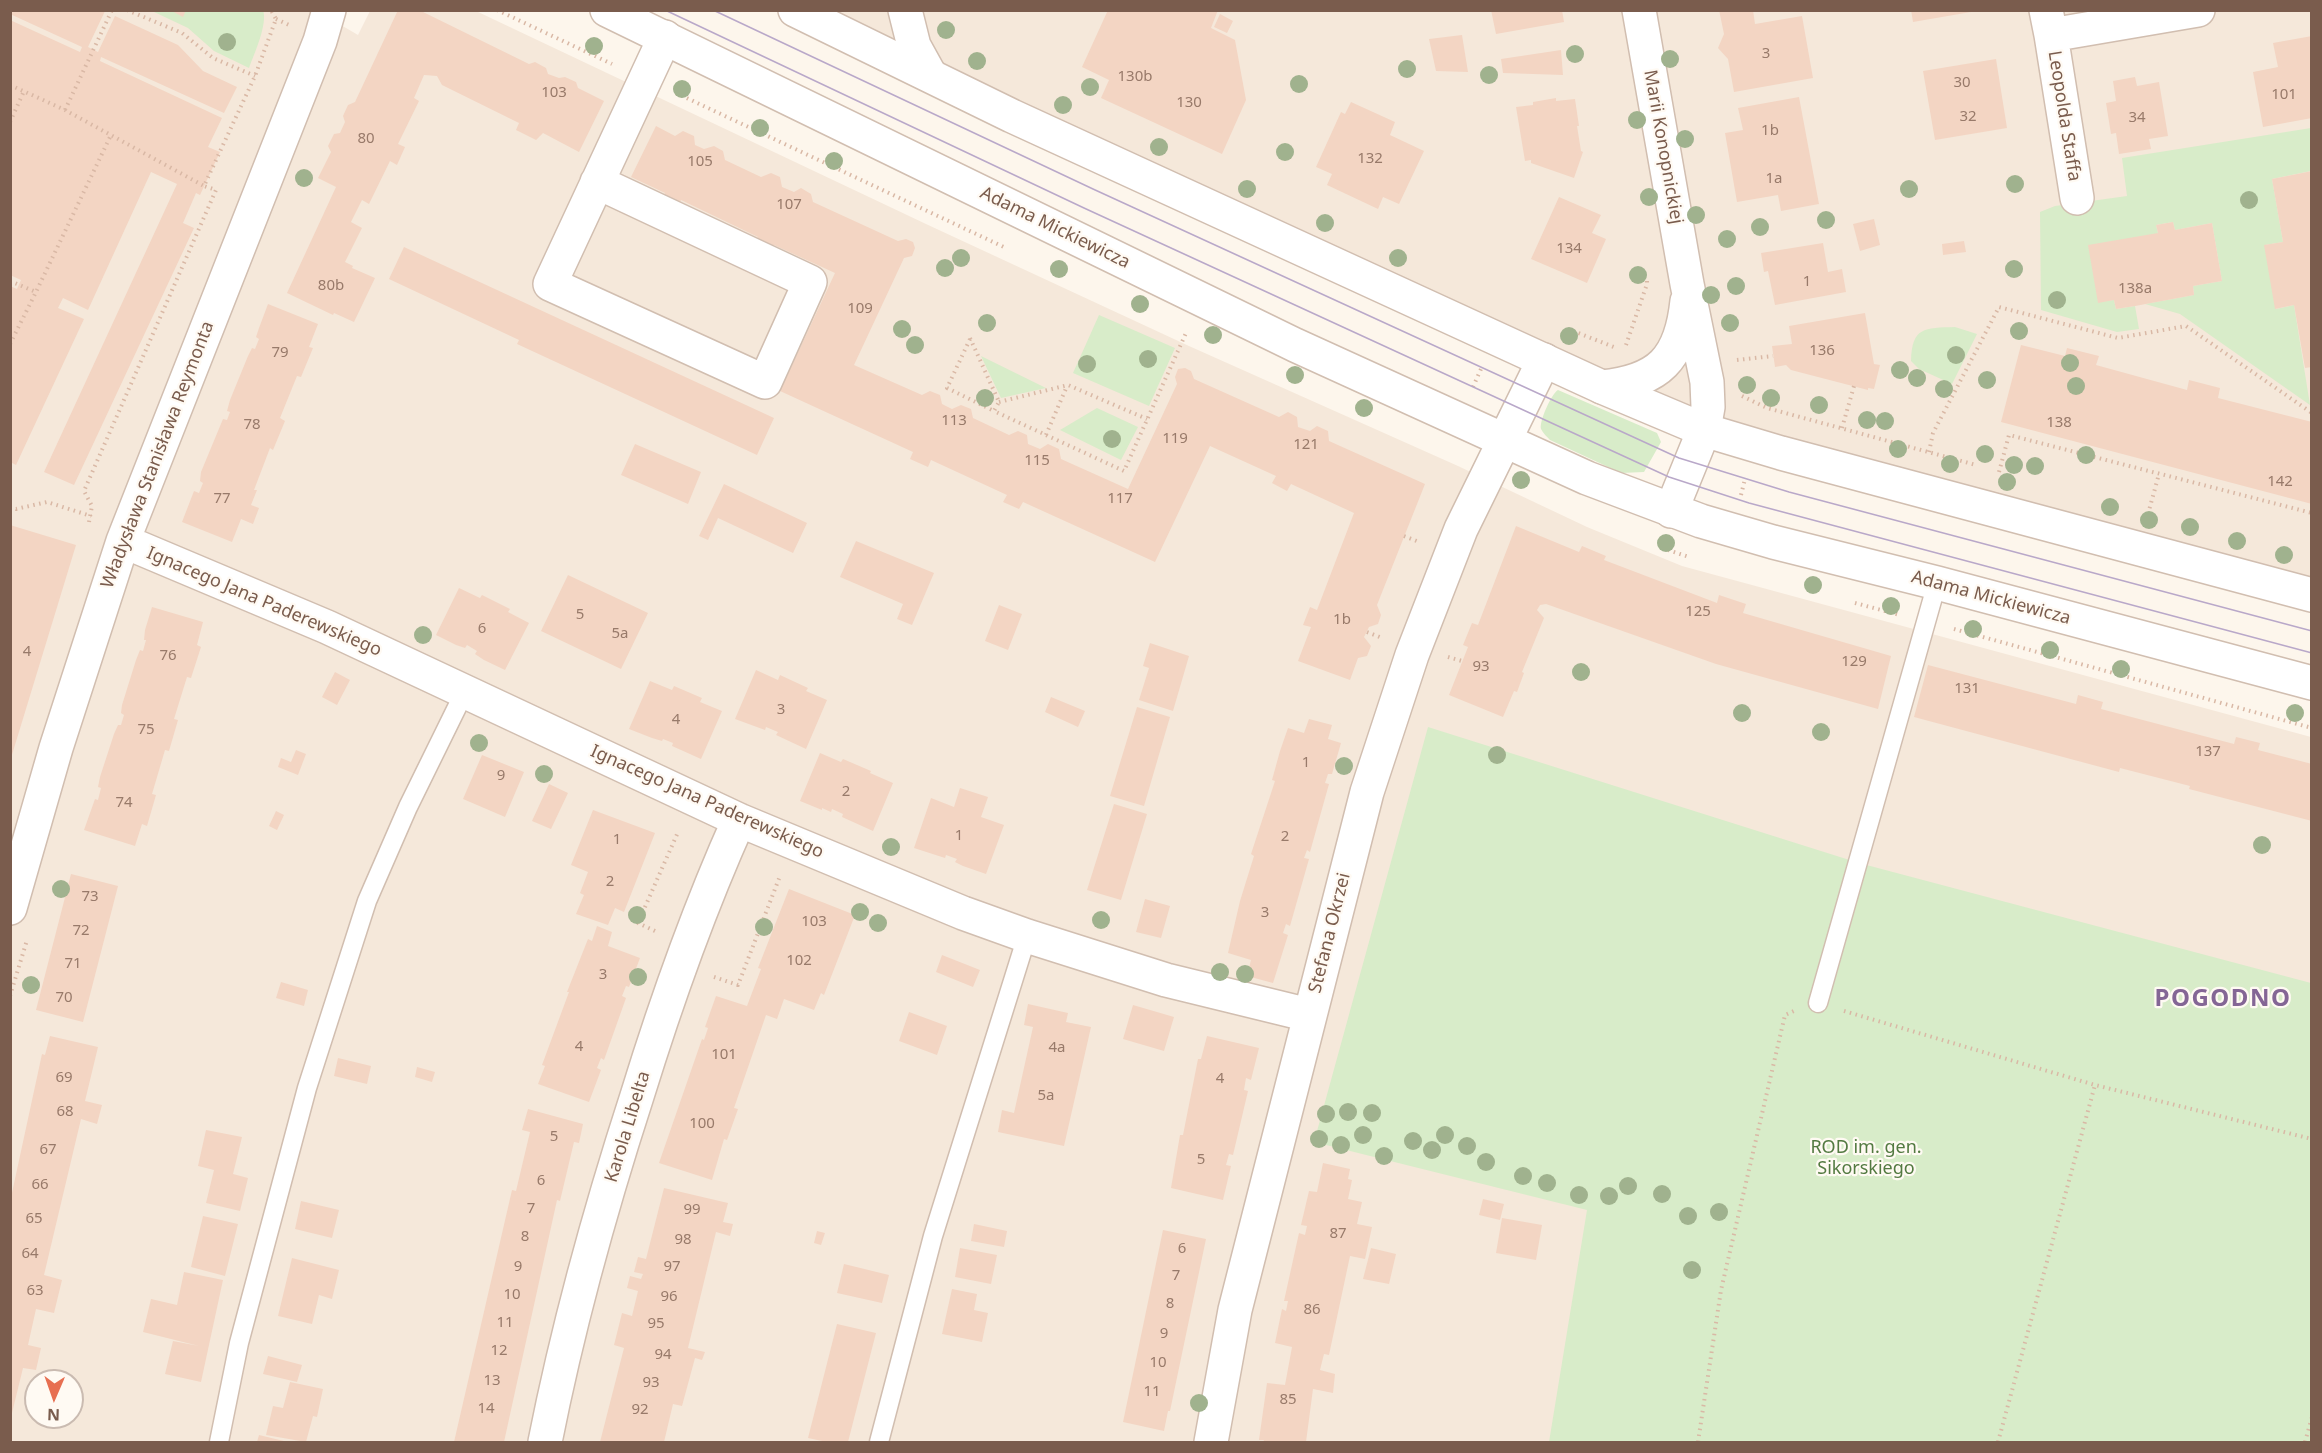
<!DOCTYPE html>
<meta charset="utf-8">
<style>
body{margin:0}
#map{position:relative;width:2322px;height:1453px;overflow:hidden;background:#fdf6ec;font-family:"Noto Sans",sans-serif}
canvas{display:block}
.frame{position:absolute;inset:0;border:12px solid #7a5c4d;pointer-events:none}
.north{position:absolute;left:24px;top:1369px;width:60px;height:60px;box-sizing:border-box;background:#fffaf3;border:2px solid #cabbb1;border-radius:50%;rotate:182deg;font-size:16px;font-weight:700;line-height:24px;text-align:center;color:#7a5c4d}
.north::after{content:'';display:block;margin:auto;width:21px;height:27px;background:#e76f51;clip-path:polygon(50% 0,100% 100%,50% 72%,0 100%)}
</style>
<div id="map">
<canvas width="2322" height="1453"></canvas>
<div class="frame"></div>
<div class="north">N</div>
</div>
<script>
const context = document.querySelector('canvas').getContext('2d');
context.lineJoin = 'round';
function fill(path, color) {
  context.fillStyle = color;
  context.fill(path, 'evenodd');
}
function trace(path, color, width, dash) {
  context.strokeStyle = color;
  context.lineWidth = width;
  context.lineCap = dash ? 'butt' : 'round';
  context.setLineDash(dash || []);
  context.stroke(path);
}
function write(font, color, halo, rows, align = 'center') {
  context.font = font + ' "Noto Sans",sans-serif';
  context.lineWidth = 4.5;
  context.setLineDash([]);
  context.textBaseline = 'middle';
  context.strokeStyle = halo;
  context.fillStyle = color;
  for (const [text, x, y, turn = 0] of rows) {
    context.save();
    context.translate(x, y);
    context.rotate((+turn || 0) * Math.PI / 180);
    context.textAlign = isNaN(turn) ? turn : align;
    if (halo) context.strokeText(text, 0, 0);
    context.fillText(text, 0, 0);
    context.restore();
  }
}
const residential = new Path2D(`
 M10 11H317L358 35 370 11H476L926 224 1189 346 1458 466 1587 527 1682 566 2311 737V1442H11ZM36 1381H72V1417H36Z
 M812 11H2311V588L1677 411Z`);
const green = new Path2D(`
 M263 10C268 24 254 54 249 68L214 51 188 28 152 11Z
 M2311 128V171L2272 179 2283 242 2265 245 2276 309 2294 305 2310 405 2180 314 2145 304 2194 295 2193 286 2222 281 2212 223 2175 230 2173 222 2156 225 2158 233 2098 302 2114 300 2116 309 2135 306 2139 329 2117 332 2041 310 2040 212 2055 206 2127 196 2122 158Z
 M1099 315 1175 348 1149 406 1073 373Z
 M1955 327 1977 334 1952 384 1919 369 1911 361C1912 327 1924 328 1955 327Z
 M981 356 1046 388 1001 398Z
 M1558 390 1657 433 1661 442 1644 472 1621 473 1550 440C1547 437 1543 433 1541 429 1539 421 1552 393 1558 390Z
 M1097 408 1138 427 1121 460 1060 430Z
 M1428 727 1859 863 2311 983V1442H1549L1587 1210 1314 1142Z`);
const building = new Path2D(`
 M10 10H103L105 11 88 47 98 52 115 16 178 45 203 71 237 87 224 113 101 57 100 61 222 118 208 147 220 152 200 195 196 193 183 223 194 228 74 485 44 472 177 184 151 172 88 310 63 298 58 308 84 319 16 465 10 462V286L17 289 21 280 10 275V20L80 52 82 47 10 14Z
 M170 10H186L183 17Z
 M398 10H419L529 64 535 62 546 68 548 74 559 78 565 77 576 82 578 88 604 101 579 152 543 133 536 140 516 130 519 123 442 85 437 76 424 75 414 98 419 101 398 144 405 147 397 165 390 161 369 204 362 200 351 222 362 228 345 262 353 266 352 268 375 278 354 322 334 313 333 315 287 293 336 187 318 178 331 152 328 146 334 134 340 133 345 122 343 116 348 105 355 102Z
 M1108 10H1218L1211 28 1235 40 1246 100 1222 154 1101 98 1109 80 1082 67Z
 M1491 10H1562L1564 22 1496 34Z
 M1719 10H1753L1755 24 1802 16 1813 78 1734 92 1728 59 1718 48 1724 34Z
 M1911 10H1971V12L1913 22Z
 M1220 14 1233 21 1227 33 1214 27Z
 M1462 35 1468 72 1436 71 1429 39Z
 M2312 36V118L2263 127 2253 72 2278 67 2273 43Z
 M1561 50 1563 75 1503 73 1501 59Z
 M1996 59 2007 128 1935 140 1923 71Z
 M2135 77 2137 86 2159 82 2168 136 2149 139 2151 149 2119 154 2116 133 2111 134 2106 103 2116 101 2113 81Z
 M1799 97 1819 204 1781 211 1778 195 1737 202 1725 133 1743 130 1738 108Z
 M1556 98V101L1575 99 1579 126H1577L1581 151 1583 152 1574 178 1531 163V160L1525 161 1516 107 1533 105V102Z
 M1351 102 1395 122 1390 135 1424 151 1399 204 1383 197 1378 209 1327 185 1332 174 1316 167 1341 112 1345 114Z
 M656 126 675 136 683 131 694 136 695 145 704 149 714 146 723 151 725 160 761 177 771 173 780 177 782 187 794 192 801 188 811 194 813 202 898 241 906 239 913 242 915 248 912 256 904 258 854 365 922 395 930 391 940 395 942 404 952 409 961 405 971 409 973 418 1009 435 1018 431 1027 435 1028 444 1040 449 1048 444 1059 449 1061 459 1128 489 1177 384 1175 377 1178 369 1185 368 1191 371 1194 379 1279 417 1288 412 1297 417 1298 427 1310 431 1317 426 1328 431 1329 441 1425 484 1377 605 1381 615 1378 624 1369 627 1364 637 1371 646 1367 656 1358 658 1350 680 1298 661 1311 627 1303 625 1310 607 1317 610 1354 513 1291 484 1287 491 1272 483 1276 476 1210 446 1155 562 1023 502 1019 509 1003 502 1007 495 931 460 928 467 910 459 913 452 780 391 835 273 774 245 770 253 754 244 758 237 681 200 677 207 661 200 665 193 631 177Z
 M2312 171V367L2305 368 2294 305 2275 309 2264 245 2283 242 2272 179Z
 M1559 197 1601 215 1592 233 1606 239 1587 283 1531 259Z
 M1874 219 1880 245 1860 251 1853 224Z
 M2173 222 2175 230 2212 223 2222 281 2193 286 2194 295 2135 306 2116 309 2114 300 2098 303 2088 245 2158 233 2156 225Z
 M1964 241 1966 252 1943 255 1942 244Z
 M1823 243 1828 272 1842 269 1846 292 1775 305 1768 271 1764 272 1761 253Z
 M404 247 774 418 757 455 517 344 519 340 389 279Z
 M268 304 318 324 309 347 313 348 301 377 297 376 280 418 285 421 273 450 270 448 254 490H257L251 505 259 508 253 524 241 519 232 542 182 522 194 491 199 493 203 483 200 481 201 472 223 419 227 420 230 412 227 411 230 400 248 356 252 348 255 349 259 339 256 337 259 328Z
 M1865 313 1874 364 1880 365 1874 389 1868 388V390L1791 370 1786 365 1775 367 1772 346 1792 344 1789 326Z
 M2021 345 2065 356 2067 348 2099 356 2096 365 2187 390 2189 380 2220 388 2218 398 2312 422V504L2001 422Z
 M635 444 701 472 688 504 621 475Z
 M724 484 807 523 793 553 718 518 708 540 699 536Z
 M10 525 76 545 11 758H10Z
 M1516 526 1579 552 1582 546 1606 556 1604 560 1717 603 1719 595 1746 604 1743 613 1891 656 1878 709 1716 664 1546 604 1540 605 1537 610 1544 618 1522 672 1524 673 1517 692 1514 691 1503 717 1449 695 1468 647 1463 645 1472 623 1478 625Z
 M856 541 934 573 912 625 897 619 903 604 840 577Z
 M568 575 648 613 621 669 541 631Z
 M459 588 480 598 482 595 510 609 508 612 529 623 505 670 484 660 475 654 477 651 467 645 465 648 456 645 436 635Z
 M999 605 1022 614 1008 650 985 641Z
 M152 607 203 622 197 645 201 647 191 678 187 677 174 719 178 720 169 751 165 750 152 794 156 795 147 826 142 824 135 846 84 830 95 799 98 800 101 788 98 787 100 777 114 734 118 725H121L124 715 121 713 122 705 136 660 140 650 143 651 146 640H144L145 630Z
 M1150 643 1189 656 1173 711 1139 700 1149 668 1143 666Z
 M1928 665 2076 704 2078 695 2103 702 2101 709 2234 744 2236 737 2260 743 2258 750 2312 764V821L2189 789 2190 786 2120 768 2119 772 1914 717Z
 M756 670 778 680 780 675 808 688 806 691 827 700 806 749 776 735 778 732 766 727 765 730 735 719Z
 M335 672 350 680 337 705 322 697Z
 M650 681 672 690 674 686 702 698 700 702 722 711 701 759 681 750 672 746 673 743 663 739 662 741 652 738 629 729Z
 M1051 697 1085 711 1078 727 1045 712Z
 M1137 707 1170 717 1144 806 1110 796Z
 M1309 719 1332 725 1328 739 1341 743 1332 774H1328L1325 783 1329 784 1310 852 1307 850 1304 858 1309 859 1290 926 1286 924 1283 933 1288 935 1273 983 1247 976 1251 960 1228 953 1240 901 1254 856 1251 854 1275 781 1272 780 1280 751 1288 728 1304 733Z
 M296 750 306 754 298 775 278 767 281 758 291 762Z
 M820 753 841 762 843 759 871 771 870 773 893 783 873 831 842 817 843 814 832 809 831 812 822 808V810L800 801Z
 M482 755 524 772 505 817 463 799Z
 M549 784 568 793 551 829 532 821Z
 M960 788 988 797 981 817 1004 825 986 874 963 866 955 862 957 859 946 855 945 858 914 848 931 798 954 807Z
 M1114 804 1147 814 1121 900 1087 890Z
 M593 810 655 833 624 912 615 908 608 925 576 914 584 895 580 893 588 872 571 865Z
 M276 811 284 815 277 830 269 826Z
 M71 874 118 886 83 1022 36 1010Z
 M789 889 855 915 824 995 821 993 814 1010 784 999 777 1019 766 1015 734 1108 738 1109 727 1140 724 1139 712 1180 659 1163 702 1039 704 1040 708 1028 705 1027 716 996 747 1006 761 969 758 968Z
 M1145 899 1170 906 1161 938 1136 932Z
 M597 926 612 932 608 946 640 958 629 987 626 986 622 996 626 998 604 1060 601 1058 597 1068 601 1070 589 1102 538 1084 545 1066 542 1065 569 992H567L588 939 592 941Z
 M942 955 980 970 973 987 936 972Z
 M281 982 308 990 304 1006 276 998Z
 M1028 1004 1068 1013 1066 1022 1091 1027 1064 1146 998 1132 1002 1110 1014 1113 1033 1027 1024 1025Z
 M1133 1005 1174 1017 1164 1051 1123 1039Z
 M909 1012 947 1026 937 1055 899 1041Z
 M50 1036 98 1047 85 1101 102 1105 97 1124 81 1119 44 1275 62 1280 54 1313 36 1309 28 1345 41 1348 36 1370 23 1368 11 1417 10 1202 42 1054 45 1055Z
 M1207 1036 1259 1048 1251 1080 1246 1078 1244 1090 1248 1091 1233 1155 1229 1154 1226 1165 1231 1166 1223 1200 1171 1188 1180 1135H1183L1198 1059H1201Z
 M338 1058 371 1066 367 1084 334 1076Z
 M417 1067 435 1072 432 1082 415 1077Z
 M528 1109 583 1124 579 1143 574 1142 560 1201 557 1200 504 1442H454L512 1190 516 1191 530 1132 522 1130Z
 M206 1130 242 1137 233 1174 248 1178 240 1211 206 1203 214 1170 198 1166Z
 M1323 1163 1350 1169 1348 1179 1352 1180 1348 1199 1362 1202 1357 1224 1372 1227 1365 1259 1350 1256 1329 1355 1324 1354 1320 1370 1335 1374 1333 1393 1313 1389 1306 1442H1263L1264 1440H1259L1267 1383 1285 1385 1292 1347 1275 1343 1282 1309 1286 1311 1288 1301H1284L1299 1233 1305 1235 1307 1226 1301 1225 1309 1191 1317 1192Z
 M664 1188 728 1203 723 1222 733 1224 730 1236 716 1232 688 1348 705 1352 702 1360 695 1358 682 1406 673 1404 664 1442H600L624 1348 614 1345 622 1313 632 1316 638 1291 627 1288 630 1276 641 1279 643 1274 634 1272 638 1257 646 1259Z
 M1483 1199 1504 1204 1500 1220 1479 1215Z
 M301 1201 339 1210 332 1238 295 1229Z
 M203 1216 238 1224 225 1276 191 1267Z
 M1502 1218 1542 1225 1536 1260 1496 1253Z
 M974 1224 1007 1231 1004 1247 971 1241Z
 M1163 1230 1206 1239 1170 1411H1168L1164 1431 1123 1422Z
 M817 1231 825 1233 821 1245 814 1243Z
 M960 1248 997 1255 991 1284 955 1277Z
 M1371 1248 1396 1254 1389 1284 1363 1279Z
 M292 1258 339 1270 332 1299 319 1295 312 1324 278 1316Z
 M844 1264 889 1275 882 1303 837 1293Z
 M184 1272 223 1280 201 1382 165 1374 173 1341 199 1346 143 1332 151 1299 177 1305Z
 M952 1289 977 1294 974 1310 988 1313 982 1342 942 1334Z
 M837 1324 876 1333 848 1442H827L808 1438Z
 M268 1356 302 1365 297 1382 263 1374Z
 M290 1382 323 1389 317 1417 313 1416 306 1442 266 1435 273 1406 283 1408Z
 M259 1435 288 1442H257Z`);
const path = new Path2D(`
 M127 10 182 33 213 58 255 76
 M497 10 612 64
 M276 19 289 25
 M10 85 65 110 204 186 255 76 276 19 271 10
 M676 93 1006 248
 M65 110 112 10
 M10 122 24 91
 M10 281 36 292 111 135
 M1573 331 1614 347
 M970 338 999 402 994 411 1124 471 1186 333
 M970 339 947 388 994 411
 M10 344 36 292
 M1626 345 1647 284V278
 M1737 360 1773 356
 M1473 387 1481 369
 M1742 396 1767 408 1976 465
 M999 402 1068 385 1147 419
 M1842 428 1854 386
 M1046 435 1067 386
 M1929 452 1933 433 1999 307 2118 338 2186 326 2312 413
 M1999 472 2009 435 2312 513
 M1741 495 1745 479
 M10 507 16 509 47 502 91 516
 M2148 514 2159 474
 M89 522 92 506 84 491 216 190 204 186
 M1404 536 1419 542
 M1668 550 1689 557
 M1855 603 1900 615
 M1954 629 2312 728
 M1367 632 1382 638
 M1448 657 1462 661
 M655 931 638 923 678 832
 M714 977 738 985 780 876
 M10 996 27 940
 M1844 1011 2095 1085 2312 1139
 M1698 1442 1721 1290 1785 1015 1794 1011
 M1998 1442 2095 1085
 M2305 1442 2312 1417`);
const service = new Path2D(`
 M1818 1003 1937 583
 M219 1442 239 1343 307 1088 367 901 408 807 465 691
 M879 1442 933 1236 1027 936`);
const minor = new Path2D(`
 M905 10 914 46 930 75
 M1639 10 1687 284 1707 382 1708 407 1704 430 1671 511
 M2046 10 2051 35 2198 10
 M2051 35 2077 198
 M597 182 810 282 765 382 550 284 665 37
 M1602 387C1659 381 1681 359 1687 301
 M123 541 327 627 739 820 963 913 1027 936 1166 980 1309 1015
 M10 908 56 748 123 541 320 41 329 10
 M545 1442C568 1326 600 1210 637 1096 666 1002 699 909 739 820
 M1211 1442 1235 1310 1367 792 1412 655 1461 529 1544 360`);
const tertiary = new Path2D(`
 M607 10 1295 345 1587 478 1701 521 1773 542 1937 583 2312 683
 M795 10 1012 116 1602 387 1704 430 1781 453 2312 595`);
const tram = new Path2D(`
 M665 10 1084 208 1669 477 1749 503 2312 653
 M713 10 1093 189 1679 458 1789 492 2312 631`);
const trees = [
 [946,30],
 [227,42],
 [594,46],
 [1575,54],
 [1670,59],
 [977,61],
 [1407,69],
 [1489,75],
 [1299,84],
 [1090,87],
 [682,89],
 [1063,105],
 [1637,120],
 [760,128],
 [1685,139],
 [1159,147],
 [1285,152],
 [834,161],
 [304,178],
 [2015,184],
 [1247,189],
 [1909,189],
 [1649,197],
 [2249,200],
 [1696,215],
 [1826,220],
 [1325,223],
 [1760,227],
 [1727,239],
 [961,258],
 [1398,258],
 [945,268],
 [1059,269],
 [2014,269],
 [1638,275],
 [1736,286],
 [1711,295],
 [2057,300],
 [1140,304],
 [987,323],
 [1730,323],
 [902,329],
 [2019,331],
 [1213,335],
 [1569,336],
 [915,345],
 [1956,355],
 [1148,359],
 [2070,363],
 [1087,364],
 [1900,370],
 [1295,375],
 [1917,378],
 [1987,380],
 [1747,385],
 [2076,386],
 [1944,389],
 [985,398],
 [1771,398],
 [1819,405],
 [1364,408],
 [1867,420],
 [1885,421],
 [1112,439],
 [1898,449],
 [1985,454],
 [2086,455],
 [1950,464],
 [2014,465],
 [2035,466],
 [1521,480],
 [2007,482],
 [2110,507],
 [2149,520],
 [2190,527],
 [2237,541],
 [1666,543],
 [2284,555],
 [1813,585],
 [1891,606],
 [1973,629],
 [423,635],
 [2050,650],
 [2121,669],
 [1581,672],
 [1742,713],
 [2295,713],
 [1821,732],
 [479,743],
 [1497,755],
 [1344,766],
 [544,774],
 [2262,845],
 [891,847],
 [61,889],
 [860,912],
 [637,915],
 [1101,920],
 [878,923],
 [764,927],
 [1220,972],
 [1245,974],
 [638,977],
 [31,985],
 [1348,1112],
 [1372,1113],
 [1326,1114],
 [1363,1135],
 [1445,1135],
 [1319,1139],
 [1413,1141],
 [1341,1145],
 [1467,1146],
 [1432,1150],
 [1384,1156],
 [1486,1162],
 [1523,1176],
 [1547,1183],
 [1628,1186],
 [1662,1194],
 [1579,1195],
 [1609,1196],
 [1719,1212],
 [1688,1216],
 [1692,1270],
 [1199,1403]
];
const numberNames = [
 ["3",1766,54],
 ["130b",1135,77],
 ["30",1962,83],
 ["103",554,93],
 ["101",2284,95],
 ["130",1189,103],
 ["32",1968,117],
 ["34",2137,118],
 ["1b",1770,131],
 ["80",366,139],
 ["132",1370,159],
 ["105",700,162],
 ["1a",1774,179],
 ["107",789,205],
 ["134",1569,249],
 ["1",1807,282],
 ["80b",331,286],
 ["138a",2135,289],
 ["109",860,309],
 ["136",1822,351],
 ["79",280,353],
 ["113",954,421],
 ["138",2059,423],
 ["78",252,425],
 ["119",1175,439],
 ["121",1306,445],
 ["115",1037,461],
 ["142",2280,482],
 ["77",222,499],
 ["117",1120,499],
 ["125",1698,612],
 ["5",580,615],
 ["1b",1342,620],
 ["6",482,629],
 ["5a",620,634],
 ["4",27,652],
 ["76",168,656],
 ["129",1854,662],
 ["93",1481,667],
 ["131",1967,689],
 ["3",781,710],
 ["4",676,720],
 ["75",146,730],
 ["137",2208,752],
 ["1",1306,763],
 ["9",501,776],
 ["2",846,792],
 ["74",124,803],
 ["1",959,836],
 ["2",1285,837],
 ["1",617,840],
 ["2",610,882],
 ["73",90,897],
 ["3",1265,913],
 ["103",814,922],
 ["72",81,931],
 ["102",799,961],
 ["71",73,964],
 ["3",603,975],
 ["70",64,998],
 ["4",579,1047],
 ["4a",1057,1048],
 ["101",724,1055],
 ["69",64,1078],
 ["4",1220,1079],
 ["5a",1046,1096],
 ["68",65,1112],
 ["100",702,1124],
 ["5",554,1137],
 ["67",48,1150],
 ["5",1201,1160],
 ["6",541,1181],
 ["66",40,1185],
 ["7",531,1209],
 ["99",692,1210],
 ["65",34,1219],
 ["87",1338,1234],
 ["8",525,1237],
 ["98",683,1240],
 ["6",1182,1249],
 ["64",30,1254],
 ["9",518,1267],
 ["97",672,1267],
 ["7",1176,1276],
 ["63",35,1291],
 ["10",512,1295],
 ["96",669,1297],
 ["8",1170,1304],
 ["86",1312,1310],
 ["11",505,1323],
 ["95",656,1324],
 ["9",1164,1334],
 ["12",499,1351],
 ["94",663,1355],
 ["10",1158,1363],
 ["13",492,1381],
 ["93",651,1383],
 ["11",1152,1392],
 ["85",1288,1400],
 ["14",486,1409],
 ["92",640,1410]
];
const streetNames = [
 ["Leopolda Staffa",2064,116,81],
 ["Marii Konopnickiej",1663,147,80],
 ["Adama Mickiewicza",1055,228,26],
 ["Władysława Stanisława Reymonta",158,455,-69],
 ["Adama Mickiewicza",1991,598,15],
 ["Ignacego Jana Paderewskiego",264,602,23],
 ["Ignacego Jana Paderewskiego",707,802,24],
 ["Stefana Okrzei",1330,933,-76],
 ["Karola Libelta",628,1127,-73]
];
const parkNames = [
 ["ROD im. gen.",1866,1148],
 ["Sikorskiego",1866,1169]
];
const districtNames = [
 ["POGODNO",2223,999]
];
fill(residential, '#f5e8da');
fill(green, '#d8ecc9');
fill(building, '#f3d5c3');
trace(service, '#d1beb0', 21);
trace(minor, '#d1beb0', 36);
trace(tertiary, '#d1beb0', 36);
trace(path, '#d9b8a5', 4, [1.5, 4.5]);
trace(service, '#fff', 18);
trace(minor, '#fff', 33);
trace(tertiary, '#fff', 33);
trace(tram, '#b9a8c9', 1.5);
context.fillStyle = '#a0b28e';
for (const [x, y] of trees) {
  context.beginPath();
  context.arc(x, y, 9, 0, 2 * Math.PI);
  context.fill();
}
write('15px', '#987a6a', null, numberNames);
write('18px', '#7a5c4d', '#fffaf3', streetNames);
write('18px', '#537a41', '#fffaf3', parkNames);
context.letterSpacing = '1.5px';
write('bold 24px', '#846695', '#fffaf3', districtNames);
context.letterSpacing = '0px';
</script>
